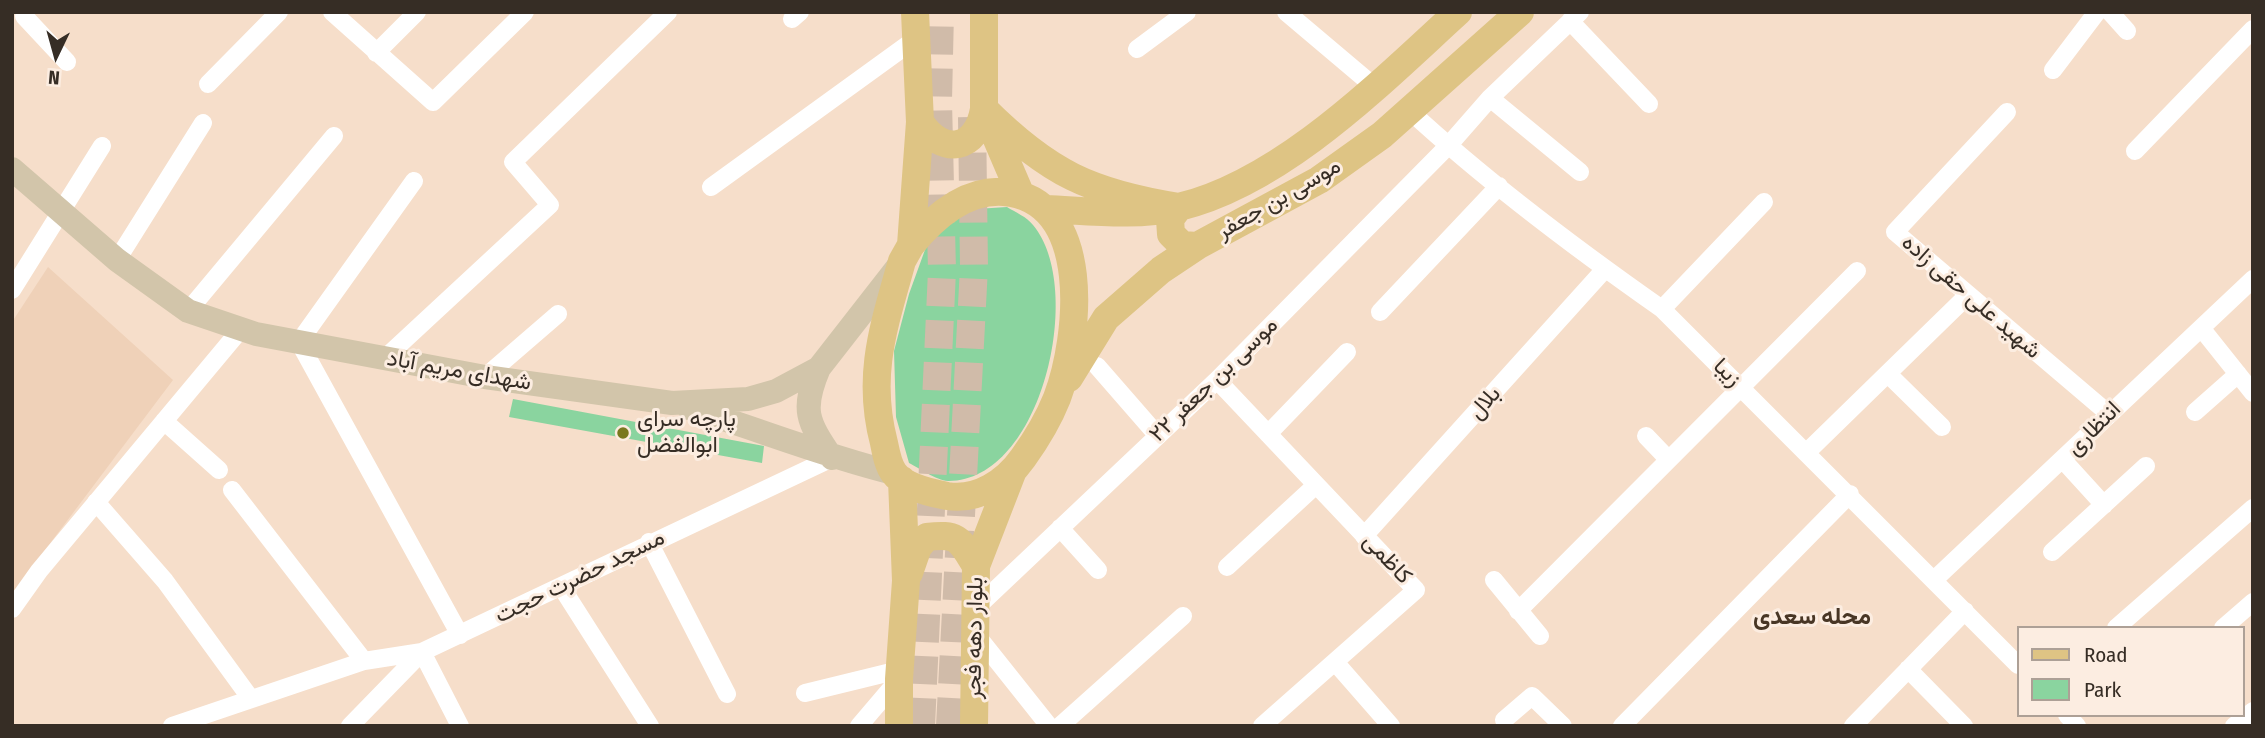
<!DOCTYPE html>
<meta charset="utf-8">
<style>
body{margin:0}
#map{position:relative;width:2265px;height:738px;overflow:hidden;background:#f6deca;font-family:"Fira Sans Condensed",sans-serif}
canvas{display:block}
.frame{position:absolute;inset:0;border:14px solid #362d25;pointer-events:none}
.legend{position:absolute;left:2017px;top:626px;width:228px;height:91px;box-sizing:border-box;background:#fcede1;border:2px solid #ada096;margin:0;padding:9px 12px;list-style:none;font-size:21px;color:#362d25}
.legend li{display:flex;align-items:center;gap:14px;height:35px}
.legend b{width:35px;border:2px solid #ada096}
.north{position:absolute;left:21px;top:21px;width:70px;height:70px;-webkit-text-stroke:5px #fcede1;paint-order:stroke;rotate:185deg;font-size:19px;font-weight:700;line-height:28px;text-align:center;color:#362d25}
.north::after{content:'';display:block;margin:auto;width:24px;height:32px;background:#362d25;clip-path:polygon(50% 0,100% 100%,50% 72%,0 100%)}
</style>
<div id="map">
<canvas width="2265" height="738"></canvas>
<div class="frame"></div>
<ul class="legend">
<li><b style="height:9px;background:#dec484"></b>Road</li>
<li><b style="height:19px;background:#8ad49f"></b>Park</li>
</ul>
<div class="north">N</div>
</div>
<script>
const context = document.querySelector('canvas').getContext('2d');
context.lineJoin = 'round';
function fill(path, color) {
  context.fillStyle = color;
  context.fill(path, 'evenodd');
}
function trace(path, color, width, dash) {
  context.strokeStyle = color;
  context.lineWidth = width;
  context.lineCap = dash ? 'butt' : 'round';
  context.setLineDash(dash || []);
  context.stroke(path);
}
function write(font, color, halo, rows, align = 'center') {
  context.font = font + ' "Fira Sans Condensed",Vazirmatn,sans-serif';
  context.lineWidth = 6;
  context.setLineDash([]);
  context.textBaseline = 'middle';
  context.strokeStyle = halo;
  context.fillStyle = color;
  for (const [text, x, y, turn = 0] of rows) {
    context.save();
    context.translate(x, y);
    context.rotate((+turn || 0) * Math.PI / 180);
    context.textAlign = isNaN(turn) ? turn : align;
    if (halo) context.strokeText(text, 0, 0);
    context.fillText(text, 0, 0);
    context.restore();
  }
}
const built = new Path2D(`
 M48 267 173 380 12 594V322Z`);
const green = new Path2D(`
 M1007 207C1015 212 1027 217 1033 225 1086 288 1042 482 948 481 936 480 919 468 909 463L896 417 894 351 909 294 926 247 961 210Z
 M513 399 764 446 762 463 509 417Z`);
const primaryTunnel = new Path2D(`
 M921 726 942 271 938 101 940 12
 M950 726 974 267 972 117`);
const street = new Path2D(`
 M332 12 433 102 525 12
 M1286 12 1376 88
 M2110 12 2127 31
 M24 16 67 62
 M792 19 800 12
 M1570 21 1649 104
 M1137 49 1187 12
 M376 53 417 12
 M2053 70 2097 12
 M208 84 279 12
 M1490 98 1580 172
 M1410 111C1488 183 1575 248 1662 309L2018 665
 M2007 112 1895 232 2109 414
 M2135 151 2253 29
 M414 181 299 342 460 635
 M711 187 914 40
 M117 260 203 123
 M12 290 102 146
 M1662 309 1764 202
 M188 311 334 136
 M1380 312 1499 186
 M2202 329 2253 393
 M385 358 550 205 513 162 668 12
 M1097 366 1158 436
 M1888 374 1942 427
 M485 377 558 314
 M1217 380 1416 590 1262 726
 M2195 412 2238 374
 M164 421 219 470
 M1268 434 1347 352
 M1646 436 1668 459
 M1807 452 1967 296
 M2063 460 2104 505
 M232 490 364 661
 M96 502 165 581 251 699
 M1060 528 1098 570
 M1364 536 1605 269
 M649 542 727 694
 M2052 552 2146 466
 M1227 567 1316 485
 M1935 579 2253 279
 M1494 580 1540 636
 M562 588 650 726
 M12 609 39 571 241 329
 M975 609 1217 380 1448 146 1490 98 1580 12
 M1518 611 1857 271
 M2116 628 2253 508
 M2223 628 2253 602
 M975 633 1049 726
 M1335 662 1391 726
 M1908 669 1964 726
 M805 693 899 670
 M2067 715 2077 726
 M1504 720 1532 696 1563 726
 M172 726 364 661 422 652 460 726
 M350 726 422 652 832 458
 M859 726 899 679
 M1060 726 1183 616
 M1622 726 1850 494
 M1853 726 1965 611
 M2234 726 2253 711`);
const secondary = new Path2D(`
 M12 169 117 260 188 311 256 334 485 377 672 403 748 399 776 391 819 368 897 268
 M819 368C801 410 807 421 832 458
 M689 408C758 429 824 456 894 473`);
const primary = new Path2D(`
 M984 12V109L1020 193
 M984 109C1048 173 1091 193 1179 207L1170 219 1171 234 1182 245 1197 246
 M920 122C943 157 977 150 984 109
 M1046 209C1090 211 1136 217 1179 207 1283 182 1381 82 1458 12
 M911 245C934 217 965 189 1004 192 1094 200 1080 337 1057 398 1049 418 1036 440 1023 458 1006 482 978 501 947 496 931 493 904 487 894 473 888 465 886 453 884 443 866 375 884 326 902 261L911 245 920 122 915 12
 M1069 378 1106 318 1161 270 1197 246 1319 180 1382 135 1520 12
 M909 573 918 547 927 537C959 533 960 540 976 566
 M899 726V679L906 581 902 480
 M974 726 976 566 1012 473`);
const markers = [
 [623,433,7,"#79781e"]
];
const streetNames = [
 ["موسی بن جعفر",1279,199,-30],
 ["شهید علی حقی زاده",1971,297,41],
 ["شهدای مریم آباد",459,371,10],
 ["زیبا",1727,373,44],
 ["موسی بن جعفر ۲۲",1214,380,-44],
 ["بلال",1485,403,-48],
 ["انتظاری",2094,429,-45],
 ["کاظمی",1387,559,47],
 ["مسجد حضرت حجت",580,577,-26],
 ["بلوار دهه فجر",975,638,-89]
];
const poiNames = [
 ["پارچه سرای",637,420],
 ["ابوالفضل",637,446]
];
const neighbourhoodNames = [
 ["محله سعدی",1812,617]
];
fill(built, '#efd1b8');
fill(green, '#8ad49f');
trace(primaryTunnel, '#d0bba9', 28, [28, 14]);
trace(street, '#fff', 18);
trace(secondary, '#d2c5aa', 24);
trace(primary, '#dec484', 28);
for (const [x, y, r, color] of markers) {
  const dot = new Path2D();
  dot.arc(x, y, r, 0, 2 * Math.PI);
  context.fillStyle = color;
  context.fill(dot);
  trace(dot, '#fcede1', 2.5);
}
write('23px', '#362d25', '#fcede1', streetNames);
write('23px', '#362d25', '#fcede1', poiNames, 'left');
write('bold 24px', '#483625', '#fcede1', neighbourhoodNames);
</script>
